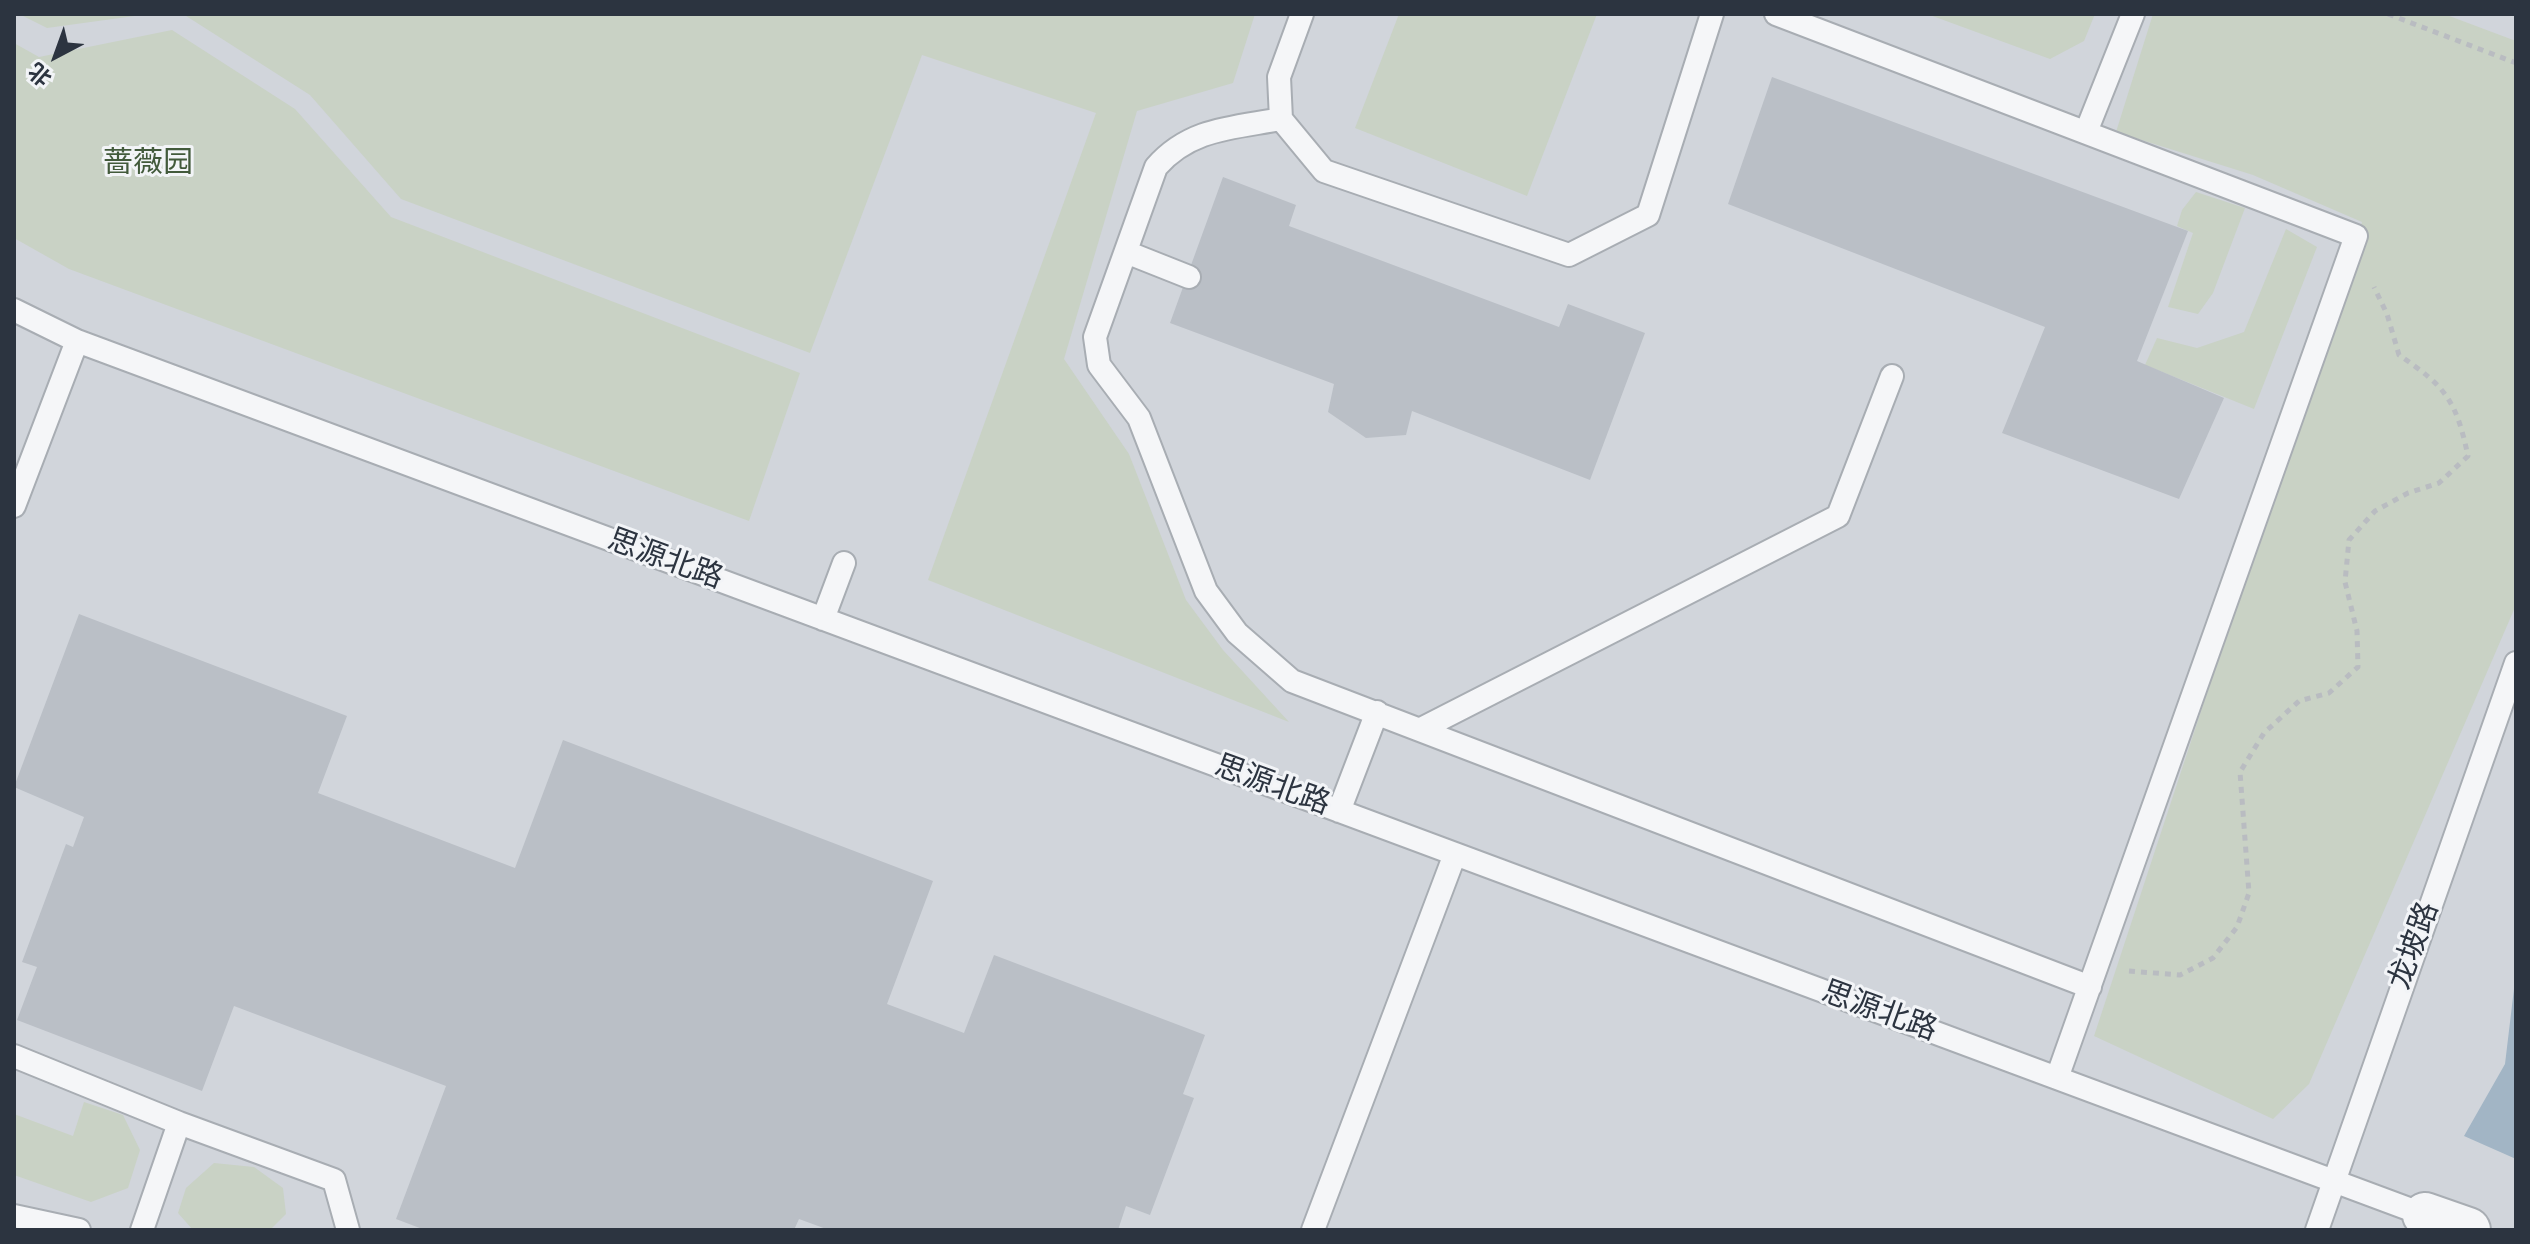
<!DOCTYPE html>
<meta charset="utf-8">
<style>
body{margin:0}
#map{position:relative;width:2530px;height:1244px;overflow:hidden;background:#e3e6e9;font-family:Signika,"Noto Sans SC",sans-serif}
canvas{display:block}
.frame{position:absolute;inset:0;border:16px solid #2c3440;pointer-events:none}
.north{position:absolute;left:16px;top:16px;width:80px;height:80px;-webkit-text-stroke:6px #f2f4f7;paint-order:stroke;rotate:221deg;font-size:22px;font-weight:700;line-height:32px;text-align:center;color:#2c3440}
.north::after{content:'';display:block;margin:auto;width:28px;height:36px;background:#2c3440;clip-path:polygon(50% 0,100% 100%,50% 72%,0 100%)}
</style>
<div id="map">
<canvas width="2530" height="1244"></canvas>
<div class="frame"></div>
<div class="north">北</div>
</div>
<script>
const context = document.querySelector('canvas').getContext('2d');
context.lineJoin = 'round';
function fill(path, color) {
  context.fillStyle = color;
  context.fill(path, 'evenodd');
}
function trace(path, color, width, dash) {
  context.strokeStyle = color;
  context.lineWidth = width;
  context.lineCap = dash ? 'butt' : 'round';
  context.setLineDash(dash || []);
  context.stroke(path);
}
function write(font, color, halo, rows, align = 'center') {
  context.font = font + ' Signika,"Noto Sans SC",sans-serif';
  context.lineWidth = 6;
  context.setLineDash([]);
  context.textBaseline = 'middle';
  context.strokeStyle = halo;
  context.fillStyle = color;
  for (const [text, x, y, turn = 0] of rows) {
    context.save();
    context.translate(x, y);
    context.rotate((+turn || 0) * Math.PI / 180);
    context.textAlign = isNaN(turn) ? turn : align;
    if (halo) context.strokeText(text, 0, 0);
    context.fillText(text, 0, 0);
    context.restore();
  }
}
const built = new Path2D(`
 M14 14H2516V1230H14Z`);
const green = new Path2D(`
 M19 14H149L47 28Z
 M183 14H1255L1233 83 1137 111 1064 359 1129 454 1186 600 1223 650 1289 722 928 580 1096 113 922 55 810 353 401 199 310 95Z
 M1399 14H1597L1527 196 1355 128Z
 M1927 14H2095L2084 41 2050 59Z
 M2153 14H2444L2516 41V605L2309 1084 2273 1119 2094 1036 2362 222 2253 175 2116 132Z
 M172 30 295 109 391 217 800 373 749 521 69 269 14 238V43L39 57Z
 M2196 192 2245 208 2213 293 2198 314 2168 307 2193 233 2177 226 2182 210Z
 M2286 229 2317 247 2254 409 2145 365 2157 338 2197 348 2244 332Z
 M84 1102 123 1115 140 1150 128 1188 91 1202 14 1175V1114L73 1136Z
 M214 1163 254 1167 283 1188 286 1214 270 1230H193L178 1213 186 1188Z`);
const water = new Path2D(`
 M2516 972V1159L2464 1136 2505 1064Z`);
const building = new Path2D(`
 M1772 77 2188 231 2137 361 2224 398 2179 499 2002 433 2045 327 1728 204Z
 M1223 177 1296 205 1289 226 1559 327 1568 304 1645 333 1590 480 1412 411 1406 435 1366 438 1328 412 1334 384 1170 323Z
 M79 614 347 716 318 793 515 868 563 740 933 881 887 1004 964 1033 994 955 1205 1035 1183 1094 1194 1098 1150 1215 1126 1206 1118 1230H829L799 1219 794 1230H425L396 1219 446 1086 234 1006 202 1091 17 1020 37 967 22 962 66 844 73 847 84 817 14 787Z`);
const path = new Path2D(`
 M2388 14 2516 63
 M2129 971 2180 975 2213 958 2237 927 2249 893 2240 772 2264 733 2299 701 2329 693 2358 667 2357 631 2345 582 2349 540 2375 511 2408 493 2439 483 2468 456C2456 400 2446 387 2399 355L2387 314 2374 287`);
const service = new Path2D(`
 M1302 14 1279 77 1281 119 1324 171 1569 255 1648 215 1712 14
 M1776 14 2356 236 2057 1078
 M1281 119C1233 128 1190 128 1156 167L1095 337 1099 365 1139 418 1206 591 1237 633 1292 681 2090 987
 M2086 132 2133 14
 M1126 252 1189 277
 M14 310 77 341 2425 1215
 M14 506 77 341
 M823 619 844 563
 M1421 729 1838 516 1892 376
 M1339 811 1377 712
 M14 1056 179 1123
 M14 1216 79 1230
 M142 1230 179 1123 334 1180 348 1230
 M1313 1230 1455 854
 M2317 1230 2516 663`);
const minor = new Path2D(`
 M2425 1215 2468 1230`);
const parkNames = [
 ["蔷薇园",148,164]
];
const streetNames = [
 ["思源北路",665,560,20],
 ["思源北路",1272,786,20],
 ["龙坡路",2415,946,-70],
 ["思源北路",1879,1012,20]
];
fill(built, '#d1d5db');
fill(green, '#c9d2c5');
fill(water, '#a2b5c5');
fill(building, '#babfc6');
trace(service, '#a8adb3', 26);
trace(minor, '#a8adb3', 48);
trace(path, '#b9bcc1', 5, [6, 6]);
trace(service, '#f5f6f8', 22);
trace(minor, '#f5f6f8', 44);
write('30px', '#425a3b', '#f2f4f7', parkNames);
write('30px', '#2c3440', '#f2f4f7', streetNames);
</script>
